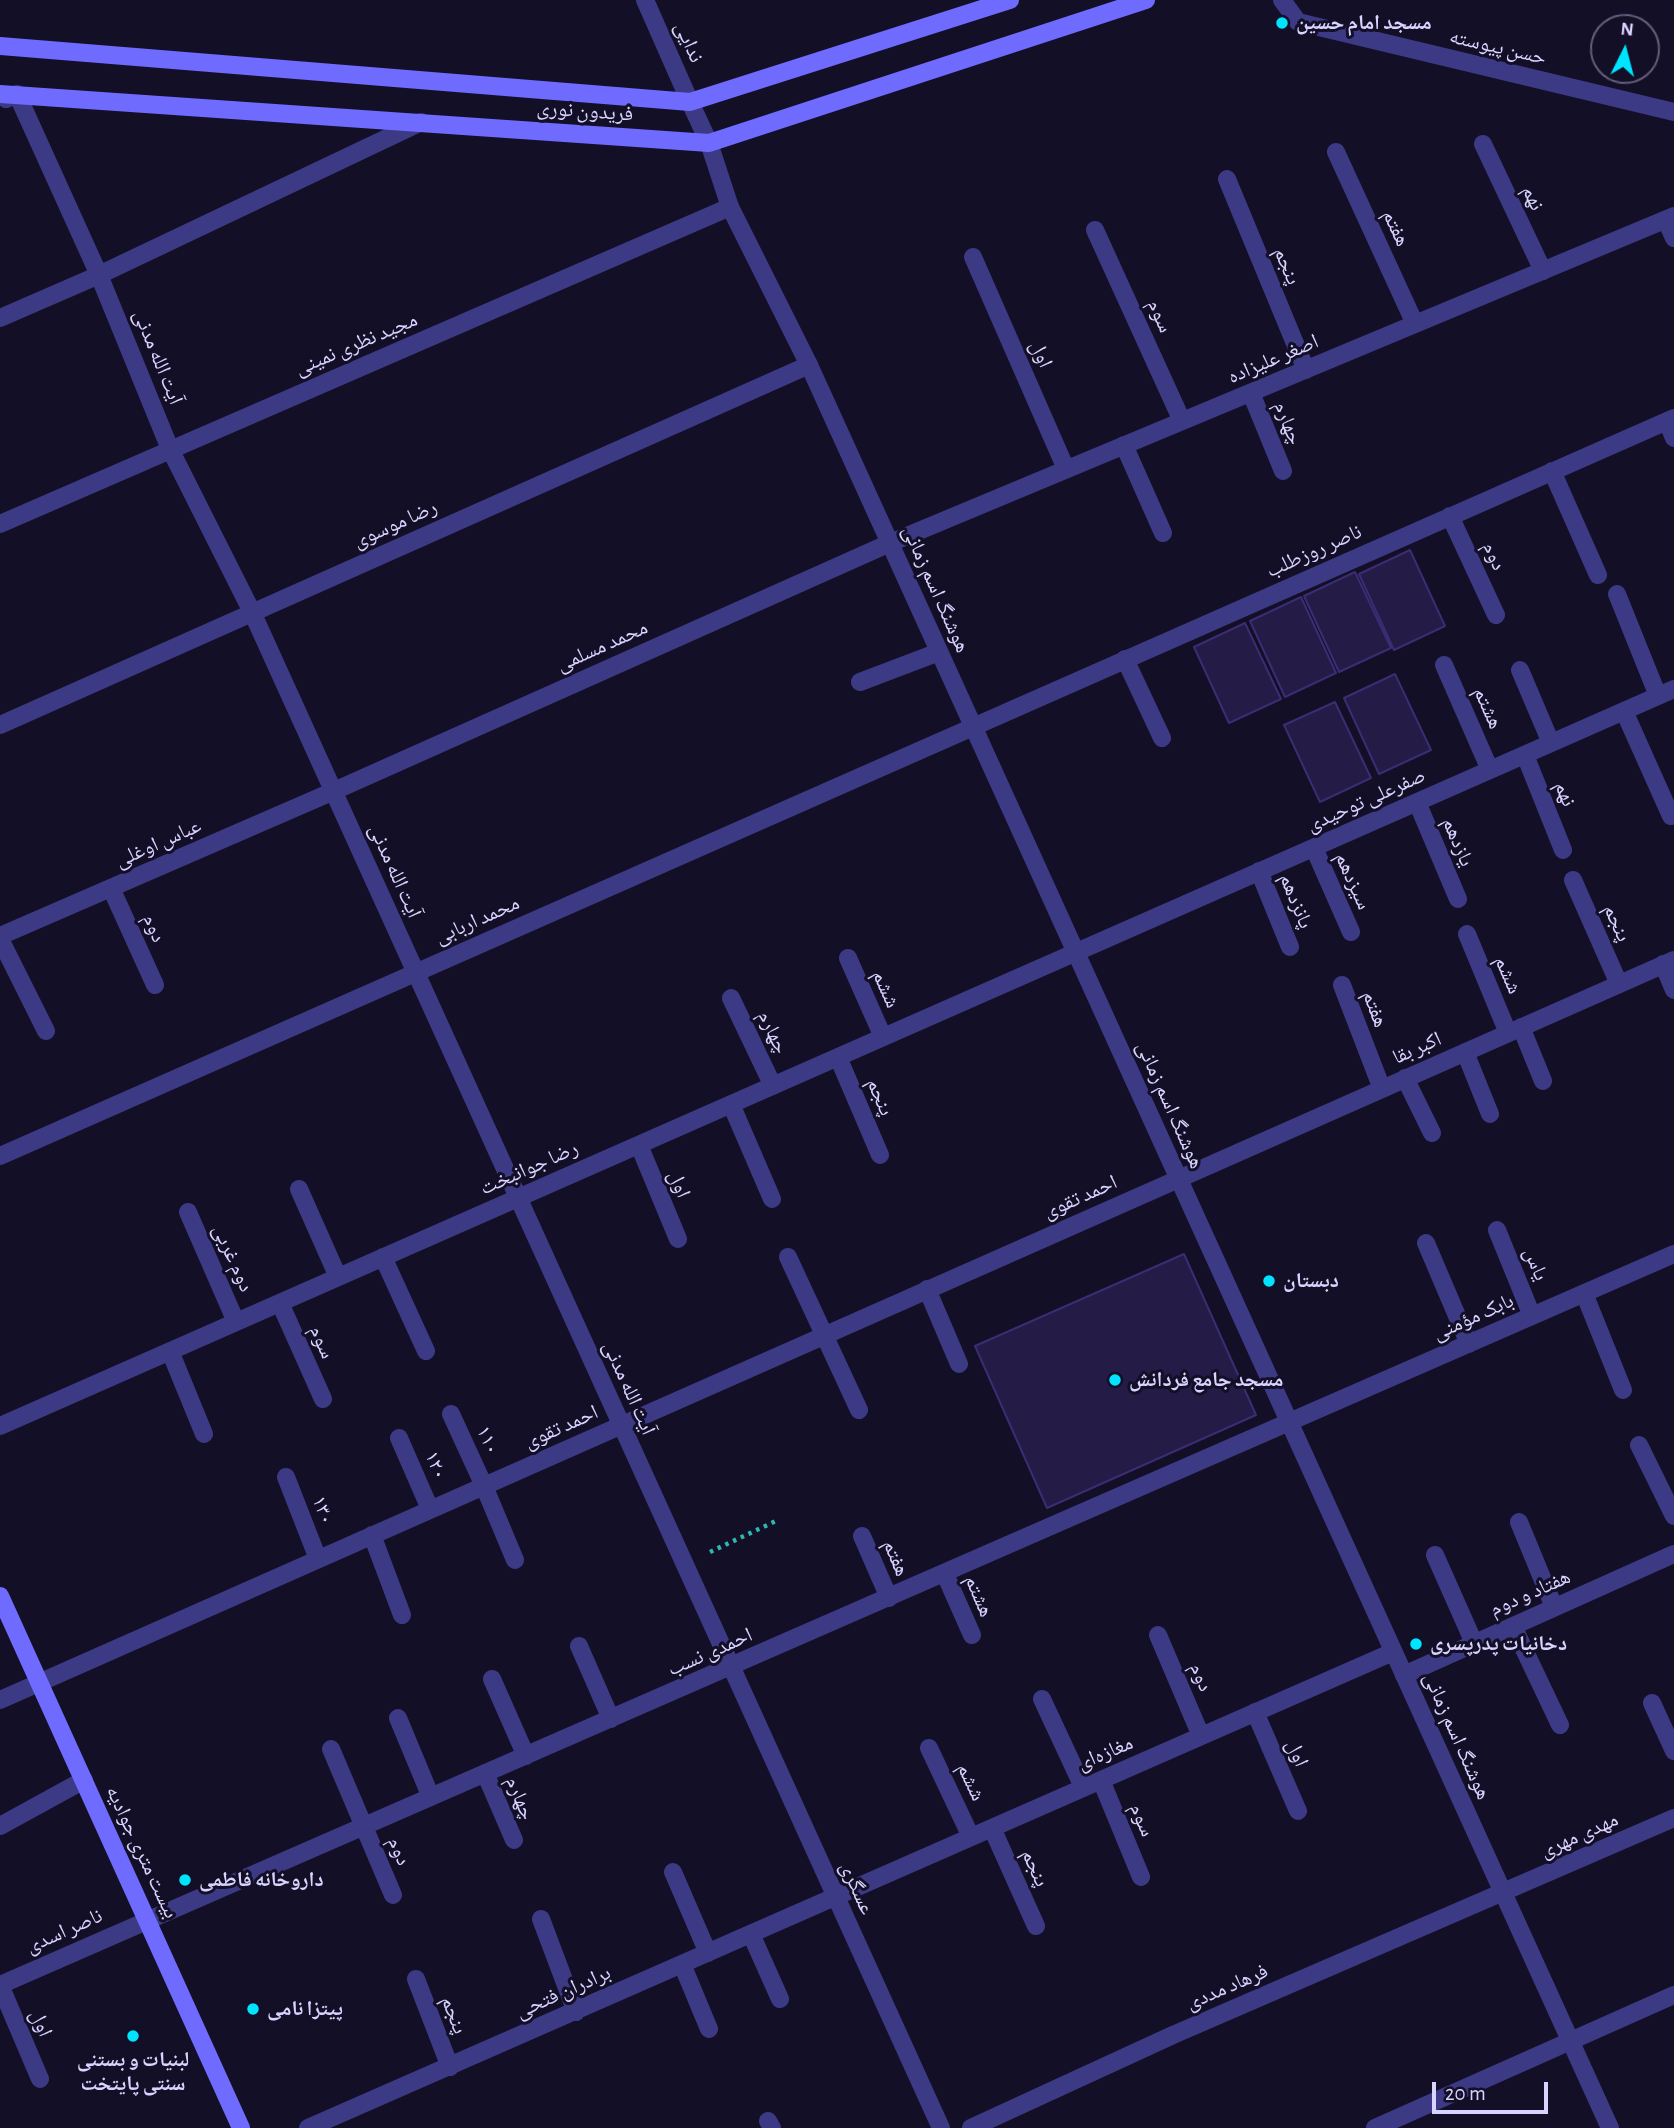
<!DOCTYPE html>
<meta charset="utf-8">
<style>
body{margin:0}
#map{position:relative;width:1674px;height:2128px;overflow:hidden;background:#130f26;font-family:"Alegreya Sans",sans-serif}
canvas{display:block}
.north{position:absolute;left:1590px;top:14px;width:70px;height:70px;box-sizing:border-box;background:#130f26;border:2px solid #625e7d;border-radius:50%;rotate:6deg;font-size:19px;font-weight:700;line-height:28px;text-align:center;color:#d9d4ff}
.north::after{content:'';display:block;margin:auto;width:24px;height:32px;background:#00e5ff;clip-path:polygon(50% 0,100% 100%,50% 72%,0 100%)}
.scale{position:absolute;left:1432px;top:2082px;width:116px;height:32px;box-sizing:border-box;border:4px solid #d9d4ff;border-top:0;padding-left:9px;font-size:21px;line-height:24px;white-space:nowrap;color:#d9d4ff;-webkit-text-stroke:5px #130f26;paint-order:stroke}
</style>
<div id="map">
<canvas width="1674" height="2128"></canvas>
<div class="north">N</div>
<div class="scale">20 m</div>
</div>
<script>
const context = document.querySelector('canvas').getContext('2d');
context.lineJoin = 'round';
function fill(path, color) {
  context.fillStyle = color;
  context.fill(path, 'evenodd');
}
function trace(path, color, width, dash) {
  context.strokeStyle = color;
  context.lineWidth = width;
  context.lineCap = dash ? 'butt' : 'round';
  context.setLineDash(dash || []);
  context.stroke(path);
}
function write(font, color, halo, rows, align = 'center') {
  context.font = font + ' "Alegreya Sans","Noto Naskh Arabic",sans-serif';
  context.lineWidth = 6;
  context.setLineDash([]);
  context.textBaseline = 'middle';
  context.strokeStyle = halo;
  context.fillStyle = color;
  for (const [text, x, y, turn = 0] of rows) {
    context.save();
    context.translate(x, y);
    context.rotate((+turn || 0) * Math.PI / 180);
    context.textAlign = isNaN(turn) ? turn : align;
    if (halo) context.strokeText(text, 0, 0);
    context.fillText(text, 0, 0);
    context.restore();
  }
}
const building = new Path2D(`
 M1410 550 1445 626 1394 650 1359 574Z
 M1355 572 1391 648 1339 672 1304 596Z
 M1301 597 1336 673 1285 697 1250 621Z
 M1245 623 1281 699 1229 723 1194 647Z
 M1395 674 1431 750 1379 774 1344 698Z
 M1335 702 1371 778 1320 802 1284 725Z
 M1184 1254 1256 1415 1047 1508 975 1346Z`);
const path = new Path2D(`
 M710 1552 778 1520`);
const minor = new Path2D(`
 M645 0 690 102
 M1282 0 1298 22 1674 112
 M6 99 17 94 99 275 170 449 252 612 941 2128
 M1483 144 1543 271
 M1336 152 1415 324
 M1227 179 1306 370
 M1666 220 1674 238
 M1095 230 1182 421
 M973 257 1066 469
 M0 318 99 275 421 122
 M1251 393 1283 471
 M1667 421 1674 438
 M1124 445 1163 533
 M1552 471 1598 575
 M1450 516 1496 615
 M0 524 730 207
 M1617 594 1658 696
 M1125 659 1162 738
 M1444 665 1490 770
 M1520 670 1551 743
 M860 682 939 652
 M1624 711 1671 816
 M0 725 809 365
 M1525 755 1563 850
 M1417 802 1458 899
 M1314 848 1351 932
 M1259 871 1290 947
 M1573 880 1619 984
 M111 888 155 985
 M1467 934 1508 1033
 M0 936 334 791 890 543 1674 216
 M0 939 46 1031
 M848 958 883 1037
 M1663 964 1674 990
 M1342 985 1382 1089
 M731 998 773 1086
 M1521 1027 1543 1081
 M1465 1052 1490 1114
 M838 1057 880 1155
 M1405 1078 1432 1133
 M731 1104 772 1199
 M639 1145 678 1239
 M0 1156 1674 418
 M299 1189 338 1277
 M188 1212 236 1322
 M1497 1230 1532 1316
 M1426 1243 1469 1344
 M383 1257 426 1351
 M788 1257 859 1410
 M927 1289 959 1364
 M1584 1293 1623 1390
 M280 1303 323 1399
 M170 1351 204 1434
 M451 1414 484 1486 515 1560
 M0 1426 1674 689
 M399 1438 430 1509
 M1639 1445 1674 1516
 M286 1477 318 1559
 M1519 1522 1554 1607
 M372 1535 402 1615
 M862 1536 889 1598
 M1435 1555 1474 1643
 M945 1574 972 1635
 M1513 1626 1560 1725
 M1158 1635 1201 1736
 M579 1646 611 1719
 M1404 1675 1674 1554
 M492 1679 526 1756
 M1042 1699 1083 1787
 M0 1700 1674 960
 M1652 1703 1674 1751
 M1255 1712 1298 1811
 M398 1718 430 1795
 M929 1748 971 1837
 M331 1749 393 1895
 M485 1773 514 1840
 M1101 1780 1141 1877
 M0 1826 84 1780
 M992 1828 1036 1926
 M673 1872 708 1953
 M541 1919 576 2012
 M751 1934 780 1999
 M682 1964 709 2029
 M416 1979 450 2067
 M0 1985 1674 1254
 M0 1985 40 2079
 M768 2121 772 2128
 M308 2128 1393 1652
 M971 2128 1173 2035 1674 1818
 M1375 2128 1674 1995`);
const tertiary = new Path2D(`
 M690 102 709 143 730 207 809 365 1610 2128`);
const secondary = new Path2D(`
 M0 46 690 102 1010 0
 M0 94 709 143 1146 0
 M0 1596 241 2128`);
const markers = [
 [1282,23,7,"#00e5ff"],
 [1269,1281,7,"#00e5ff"],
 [1115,1380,7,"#00e5ff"],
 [1416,1644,7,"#00e5ff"],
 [185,1880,7,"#00e5ff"],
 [253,2009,7,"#00e5ff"],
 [133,2036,7,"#00e5ff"]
];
const poiNames = [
 ["مسجد امام حسین",1296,23],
 ["دبستان",1283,1281],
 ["مسجد جامع فردانش",1129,1380],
 ["دخانیات پدرپسری",1430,1644],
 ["داروخانه فاطمی",199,1880],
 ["پیتزا نامی",267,2009],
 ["لبنیات و بستنی",133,2060,"center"],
 ["سنتی پایتخت",133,2084,"center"]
];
const streetNames = [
 ["ندایی",689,42,66],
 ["حسن پیوسته",1498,47,13],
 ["فریدون نوری",585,111,4],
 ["نهم",1533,198,65],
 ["هفتم",1396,228,65],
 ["پنجم",1287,266,67],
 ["سوم",1160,316,66],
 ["مجید نظری نمینی",356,344,-23],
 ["اول",1041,354,66],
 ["آیت‌ الله مدنی",158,357,68],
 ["اصغر علیزاده",1273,359,-23],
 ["چهارم",1288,423,68],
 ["رضا موسوی",395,524,-24],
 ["ناصر روزطلب",1314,551,-24],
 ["دوم",1494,556,65],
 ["هوشنگ اسم زمانی",936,589,66],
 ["محمد مسلمی",602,646,-24],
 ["هشتم",1488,708,66],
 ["نهم",1565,794,68],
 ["صفرعلی توحیدی",1366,800,-24],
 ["یازدهم",1458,842,67],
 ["عباس اوغلی",158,843,-24],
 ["آیت‌ الله مدنی",395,871,66],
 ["سیزدهم",1353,881,66],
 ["پانزدهم",1296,901,68],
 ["محمد اربابی",477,920,-24],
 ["پنجم",1617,923,66],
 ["دوم",154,928,66],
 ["ششم",1508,975,67],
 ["ششم",886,989,66],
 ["هفتم",1375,1009,69],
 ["چهارم",773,1032,64],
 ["اکبر بقا",1417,1048,-24],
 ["پنجم",880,1097,67],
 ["هوشنگ اسم زمانی",1170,1105,66],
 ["رضا جوانبخت",529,1168,-24],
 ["اول",679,1184,68],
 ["احمد تقوی",1080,1197,-24],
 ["دوم غربی",233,1258,66],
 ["یاس",1536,1264,68],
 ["بابک مؤمنی",1473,1317,-24],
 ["سوم",322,1342,66],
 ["آیت‌ الله مدنی",629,1388,66],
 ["احمد تقوی",561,1427,-24],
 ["۱۱۰",488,1440,65],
 ["۱۲۰",436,1465,67],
 ["۱۳۰",323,1510,69],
 ["هفتم",896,1558,67],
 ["هفتاد و دوم",1530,1593,-24],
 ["هشتم",979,1596,67],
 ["احمدی نسب",710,1652,-24],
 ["دوم",1201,1677,67],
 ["هوشنگ اسم زمانی",1457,1736,66],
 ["مغازه‌ای",1105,1753,-23],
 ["اول",1297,1753,67],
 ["ششم",971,1782,65],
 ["چهارم",520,1798,67],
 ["سوم",1142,1820,67],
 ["مهدی مهری",1579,1835,-24],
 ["دوم",399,1851,67],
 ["بیست متری جوادیه",142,1852,65],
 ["پنجم",1035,1868,66],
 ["عسگری",857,1888,66],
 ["ناصر اسدی",64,1931,-24],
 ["فرهاد مددی",1227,1987,-23],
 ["برادران فتحی",563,1992,-24],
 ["پنجم",454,2015,69],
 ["اول",41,2023,67]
];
fill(building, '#241b47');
trace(building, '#3b2d73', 2);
trace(path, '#2fb8b0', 4.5, [3.5, 5]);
trace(minor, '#3d3a85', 18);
trace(tertiary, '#3d3a85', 18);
trace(secondary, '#6f6bff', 18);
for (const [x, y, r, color] of markers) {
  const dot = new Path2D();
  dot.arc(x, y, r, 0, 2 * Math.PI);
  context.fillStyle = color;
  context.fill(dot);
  trace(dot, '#130f26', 2.5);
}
write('bold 21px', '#d9d4ff', '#130f26', poiNames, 'left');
write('21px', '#d9d4ff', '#130f26', streetNames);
</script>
